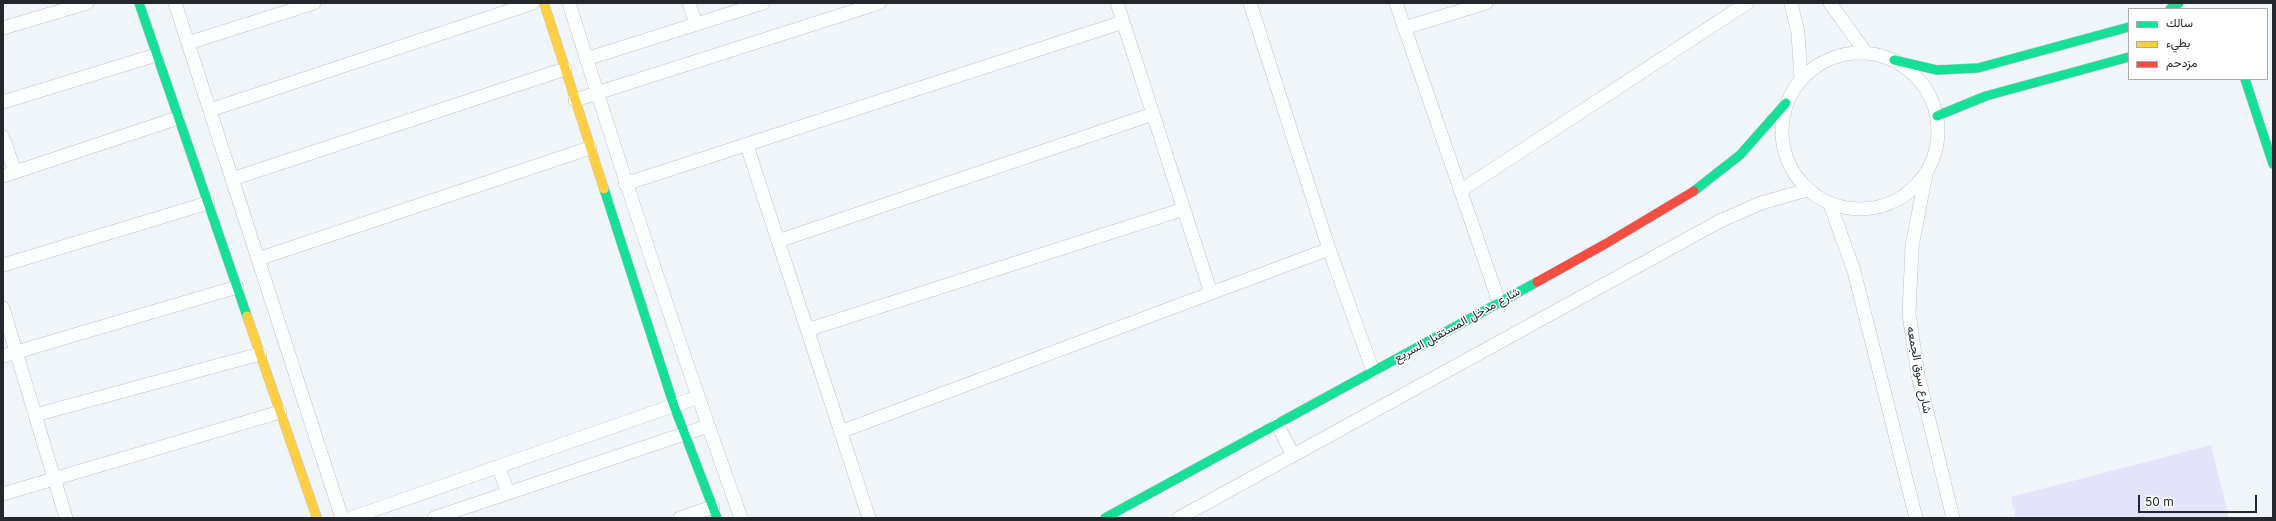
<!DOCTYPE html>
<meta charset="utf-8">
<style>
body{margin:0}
#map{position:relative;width:2276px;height:521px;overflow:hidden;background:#f0f5fa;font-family:Inter,Vazirmatn,sans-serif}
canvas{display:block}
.frame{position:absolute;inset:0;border:4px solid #24282c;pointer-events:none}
.legend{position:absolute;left:2128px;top:8px;width:140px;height:72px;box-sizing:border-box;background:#fff;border:1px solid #a7a9ab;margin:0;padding:5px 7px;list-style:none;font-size:12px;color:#24282c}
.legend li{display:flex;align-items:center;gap:8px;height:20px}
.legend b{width:20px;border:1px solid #a7a9ab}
.scale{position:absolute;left:2138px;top:495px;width:119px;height:18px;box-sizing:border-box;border:2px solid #24282c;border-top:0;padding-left:5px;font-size:12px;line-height:14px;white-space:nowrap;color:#24282c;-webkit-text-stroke:3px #fff;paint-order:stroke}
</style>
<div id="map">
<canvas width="2276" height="521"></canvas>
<div class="frame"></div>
<ul class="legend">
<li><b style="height:5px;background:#16e098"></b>سالك</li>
<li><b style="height:5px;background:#ffcf43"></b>بطيء</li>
<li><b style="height:5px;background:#f24e42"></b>مزدحم</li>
</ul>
<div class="scale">50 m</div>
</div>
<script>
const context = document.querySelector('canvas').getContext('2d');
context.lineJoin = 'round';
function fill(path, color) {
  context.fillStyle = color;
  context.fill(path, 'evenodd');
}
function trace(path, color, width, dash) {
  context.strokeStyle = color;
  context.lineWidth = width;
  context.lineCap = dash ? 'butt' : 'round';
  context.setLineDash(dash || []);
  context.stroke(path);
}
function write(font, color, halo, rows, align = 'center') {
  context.font = font + ' Inter,Vazirmatn,sans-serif';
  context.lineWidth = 3;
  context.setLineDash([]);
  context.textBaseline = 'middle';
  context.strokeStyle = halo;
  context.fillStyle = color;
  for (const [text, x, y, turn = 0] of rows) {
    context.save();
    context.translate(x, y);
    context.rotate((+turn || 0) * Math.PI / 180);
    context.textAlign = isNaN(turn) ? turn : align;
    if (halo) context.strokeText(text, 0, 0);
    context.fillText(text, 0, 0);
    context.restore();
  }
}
const green = new Path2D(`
 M2211 445 2229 518H2016L2011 497Z`);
const street = new Path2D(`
 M175 3 342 518
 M569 3C623 176 680 348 741 518
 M689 3 696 24
 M1117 3 1211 293
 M1250 3 1329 249 1373 371
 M1396 3 1499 302
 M1791 3 1798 33 1801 79
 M1830 3 1866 53
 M3 28 87 3
 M1404 28 1486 3
 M188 43 314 3
 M1782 131a78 78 0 1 1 156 0a78 78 0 1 1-156 0Z
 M586 59 763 3
 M575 100 879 3
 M3 102 156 55
 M210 110 533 3
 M3 137 15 172
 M747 146 869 518
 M1926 174 1912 246 1909 314 1918 375 1953 518
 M3 176 178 118
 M232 179 565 69
 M625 184 1123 22
 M1460 191 1747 3
 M1830 204 1854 271 1916 518
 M778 241 1153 114
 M258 259 590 148
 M3 265 208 203
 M3 308 66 518
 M807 330 1184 209
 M3 356 237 287
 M35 415 260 354
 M1277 424 1293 455
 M840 432 1329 249
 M499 468 508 493
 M3 494 280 412
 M351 518 698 397
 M434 518 708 426
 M680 518 713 507
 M1179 518 1720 221 1761 203 1807 190`);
const fast = new Path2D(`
 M139 3 247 316
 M2170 9 2179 3
 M1894 60 1937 70 1978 68 2129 27
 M2245 79 2273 164
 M1937 116 1986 96 2129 57
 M604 189 674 406 717 518
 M1694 191 1740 155 1786 103
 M1105 518 1537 282`);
const slow = new Path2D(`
 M544 3 604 189
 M247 316 317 518`);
const jam = new Path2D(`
 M1537 282 1607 243 1694 191`);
const streetNames = [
 ["شارع مدخل المستقبل السريع",1457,325,-29],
 ["شارع سوق الجمعه",1919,370,79]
];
fill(green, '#e3e3fc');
trace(street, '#bec2c6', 14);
trace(fast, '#bec2c6', 10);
trace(slow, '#bec2c6', 10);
trace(jam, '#bec2c6', 10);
trace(street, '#fdfefe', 13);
trace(fast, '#16e098', 9);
trace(slow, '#ffcf43', 9);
trace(jam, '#f24e42', 9);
write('12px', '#24282c', '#fff', streetNames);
</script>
